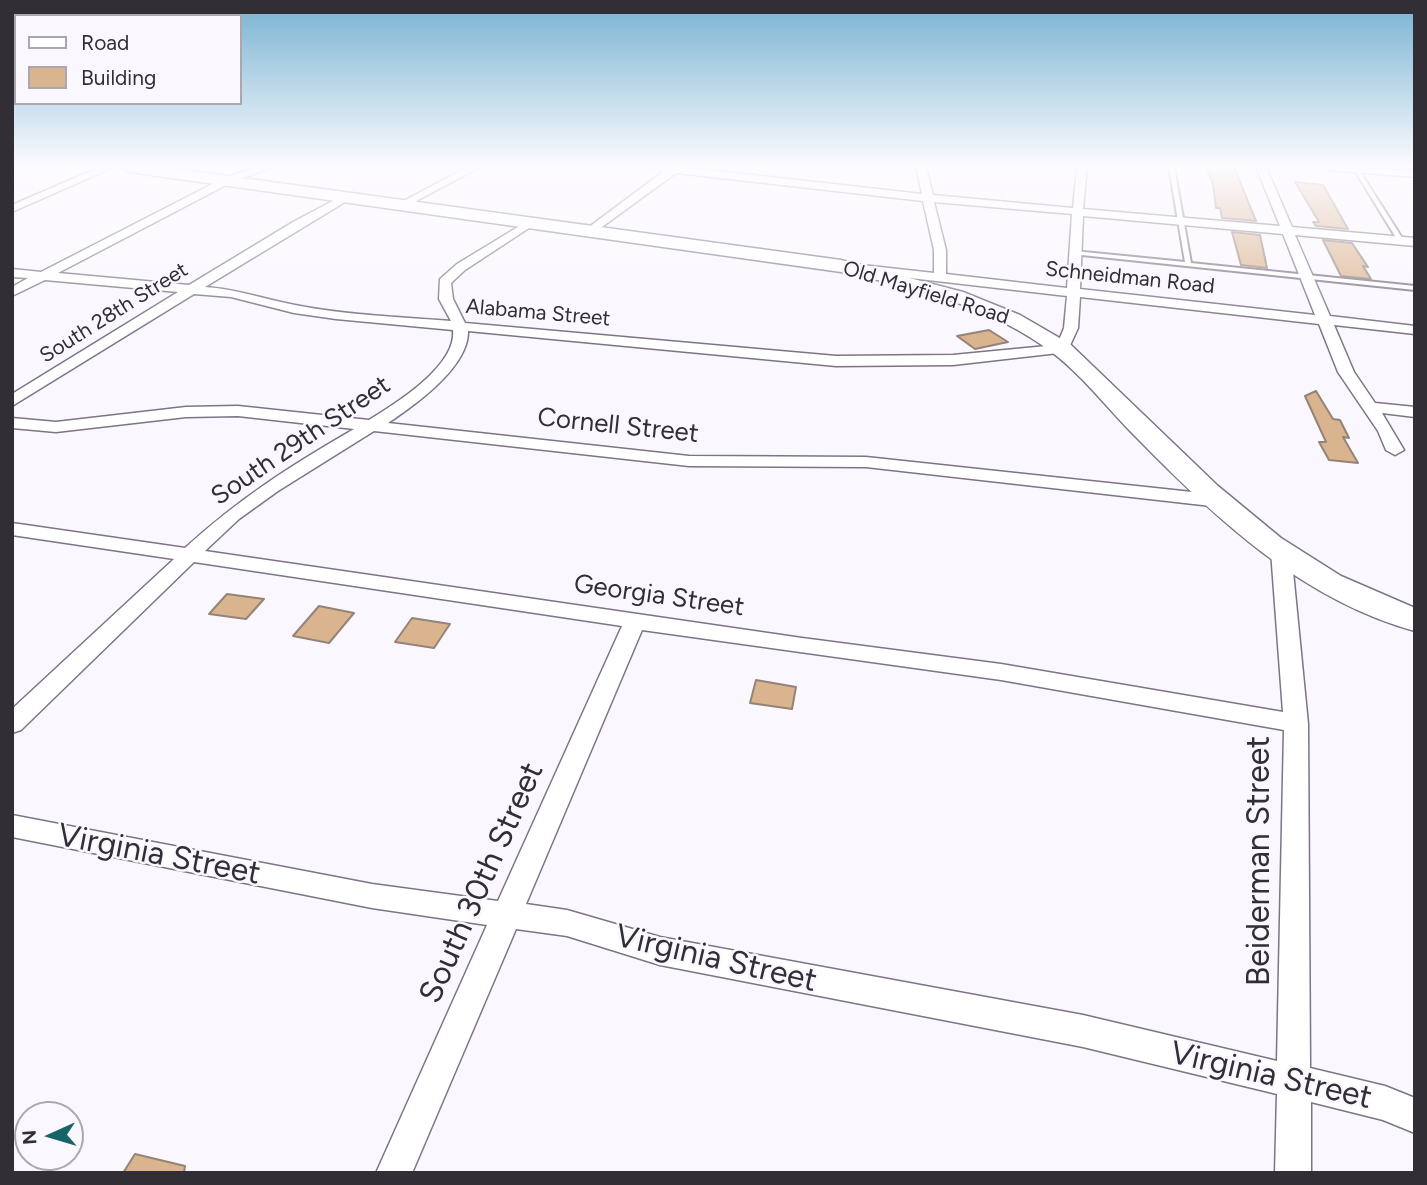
<!DOCTYPE html>
<style>
body{margin:0}
#map{position:relative;width:1427px;height:1185px;overflow:hidden;background:#fbf7ff;font-family:Figtree,sans-serif}
canvas{display:block}
.frame{position:absolute;inset:0;border:14px solid #322e35;pointer-events:none}
.legend{position:absolute;left:14px;top:14px;width:228px;height:91px;box-sizing:border-box;background:#fbf7ff;border:2px solid #aba7ae;margin:0;padding:9px 12px;list-style:none;font-size:21px;color:#322e35}
.legend li{display:flex;align-items:center;gap:14px;height:35px}
.legend b{width:35px;border:2px solid #aba7ae}
.north{position:absolute;left:14px;top:1101px;width:70px;height:70px;box-sizing:border-box;background:#fbf7ff;border:2px solid #aba7ae;border-radius:50%;rotate:266deg;font-size:19px;font-weight:700;line-height:28px;text-align:center;color:#322e35}
.north::after{content:'';display:block;margin:auto;width:24px;height:32px;background:#166566;clip-path:polygon(50% 0,100% 100%,50% 72%,0 100%)}
</style>
<div id="map">
<canvas width="1427" height="1185"></canvas>
<div class="frame"></div>
<ul class="legend">
<li><b style="height:9px;background:#fff"></b>Road</li>
<li><b style="height:19px;background:#dab48f"></b>Building</li>
</ul>
<div class="north">N</div>
</div>
<script>
const context = document.querySelector('canvas').getContext('2d');
context.lineJoin = 'round';
function fill(path, color) {
  context.fillStyle = color;
  context.fill(path, 'evenodd');
}
function trace(path, color, width, dash) {
  context.strokeStyle = color;
  context.lineWidth = width;
  context.lineCap = dash ? 'butt' : 'round';
  context.setLineDash(dash || []);
  context.stroke(path);
}
function write(font, color, halo, rows, align = 'center') {
  context.font = font + ' Figtree,sans-serif';
  context.lineWidth = 5;
  context.setLineDash([]);
  context.textBaseline = 'middle';
  context.strokeStyle = halo;
  context.fillStyle = color;
  for (const [text, x, y, turn = 0] of rows) {
    context.save();
    context.translate(x, y);
    context.rotate((+turn || 0) * Math.PI / 180);
    context.textAlign = isNaN(turn) ? turn : align;
    if (halo) context.strokeText(text, 0, 0);
    context.fillText(text, 0, 0);
    context.restore();
  }
}
const building = new Path2D(`
 M1206 167H1234L1256 221 1222 218 1220 208H1216L1213 184Z
 M1295 182 1323 185 1348 229 1316 226 1313 222H1319Z
 M1232 232 1260 235 1267 268 1241 265Z
 M1323 240 1352 243 1368 267 1363 266 1371 279 1341 276Z
 M989 330 1008 342 975 349 957 336Z
 M1316 391 1333 419 1340 420 1349 438 1343 437 1358 463 1329 460 1319 442H1326L1305 396Z
 M227 594 264 599 246 619 209 614Z
 M319 606 354 613 329 643 293 636Z
 M412 618 450 624 434 648 395 642Z
 M756 680 796 687 792 709 750 703Z
 M135 1154 185 1166 184 1173H123Z`);
const service = new Path2D(`
 M1169 167H1174L1191 263 1415 286V290L1072 254 1071 253 1074 251 1185 262Z
 M1357 167 1404 241 1403 242 1398 241 1354 169Z`);
const minor = new Path2D(`
 M100 167H114L12 212V205Z
 M258 167H273L232 182 58 273 189 285 293 222 346 194 351 197 350 199 205 287C236 289 264 299 295 305 346 315 399 317 451 321L439 299 440 279 457 264 531 219 535 220V224L465 270 451 283 453 299 465 323 836 356 953 355 1057 345 1064 328 1067 296 849 271V265L853 264 934 273V250L923 201 676 173 595 232 585 230 664 171 647 167H682L922 194 916 167H926L933 195 1073 208 1077 167H1087L1083 209 1280 226 1256 167H1266L1292 227 1415 238V246L1295 235 1330 316 1415 326V334L1334 325 1354 372 1375 403 1415 407V417L1382 413 1404 450 1395 455 1386 450 1378 431 1338 372 1319 324 1080 297 1078 328 1067 352 953 365 836 366 468 331C469 367 415 405 388 423L689 456 866 457 1220 495 1229 501 1227 505 1220 507 866 467 689 466 374 431 278 491 239 519 205 551 802 638 1001 664 1283 712 1271 551 1274 547H1288L1291 551 1308 724 1310 1068 1385 1086 1415 1098V1133L1383 1120 1311 1102V1173H1275L1277 1094 1083 1047 660 965 567 936 516 929 412 1173H376L487 925 372 908 12 837V815L372 884 498 901 622 626 194 562 21 730 12 733V709L174 559 12 535V523L185 548C240 498 290 466 354 429L238 416 186 417 56 432 12 428V418L56 422 186 407 238 406 369 420C395 404 457 366 453 330L336 319 294 313 231 297 194 294 12 406V394L178 292 45 280 12 296V287L28 278 12 277V269L41 272 224 178ZM934 202 1072 214 1067 288 946 274V250ZM1083 216 1283 234 1315 315 1080 289ZM642 630 1001 680 1284 730 1277 1061 1083 1015 660 937 567 910 526 904Z
 M467 167H480L407 206 398 204Z
 M1323 167 1415 171V177L1328 170Z`);
const secondary = new Path2D(`
 M122 167H162L841 260 963 292 1020 315 1070 344 1218 486 1281 538 1341 576 1415 608V631C1302 600 1214 517 1135 436 1108 409 1083 376 1053 353 993 307 913 287 841 272L129 172Z`);
const farStreetnames = [
 ["Schneidman Road",1130,278,6],
 ["Old Mayfield Road",926,293,17],
 ["South 28th Street",114,313,-32],
 ["Alabama Street",538,313,5]
];
const streetNames = [
 ["Cornell Street",618,426,6],
 ["South 29th Street",301,441,-34],
 ["Georgia Street",659,596,8]
];
const nearStreetnames = [
 ["Virginia Street",159,855,11],
 ["Beiderman Street",1260,861,-90],
 ["South 30th Street",482,883,-66],
 ["Virginia Street",716,959,13],
 ["Virginia Street",1271,1076,13]
];
fill(building, '#dab48f');
trace(building, '#938477', 2);
trace(service, '#7d7485', 4);
trace(minor, '#7d7485', 3);
trace(secondary, '#7d7485', 3);
fill(service, '#fff');
fill(minor, '#fff');
fill(secondary, '#fff');
const sky = context.createLinearGradient(0, 0, 0, 333);
sky.addColorStop(0, '#77b2d1');
sky.addColorStop(0.5, '#fdfbff');
sky.addColorStop(1, '#fdfbff00');
context.fillStyle = sky;
context.fillRect(0, 0, 1427, 333);
write('21px', '#322e35', '#fbf7ff', farStreetnames);
write('26px', '#322e35', '#fbf7ff', streetNames);
write('32px', '#322e35', '#fbf7ff', nearStreetnames);
</script>
